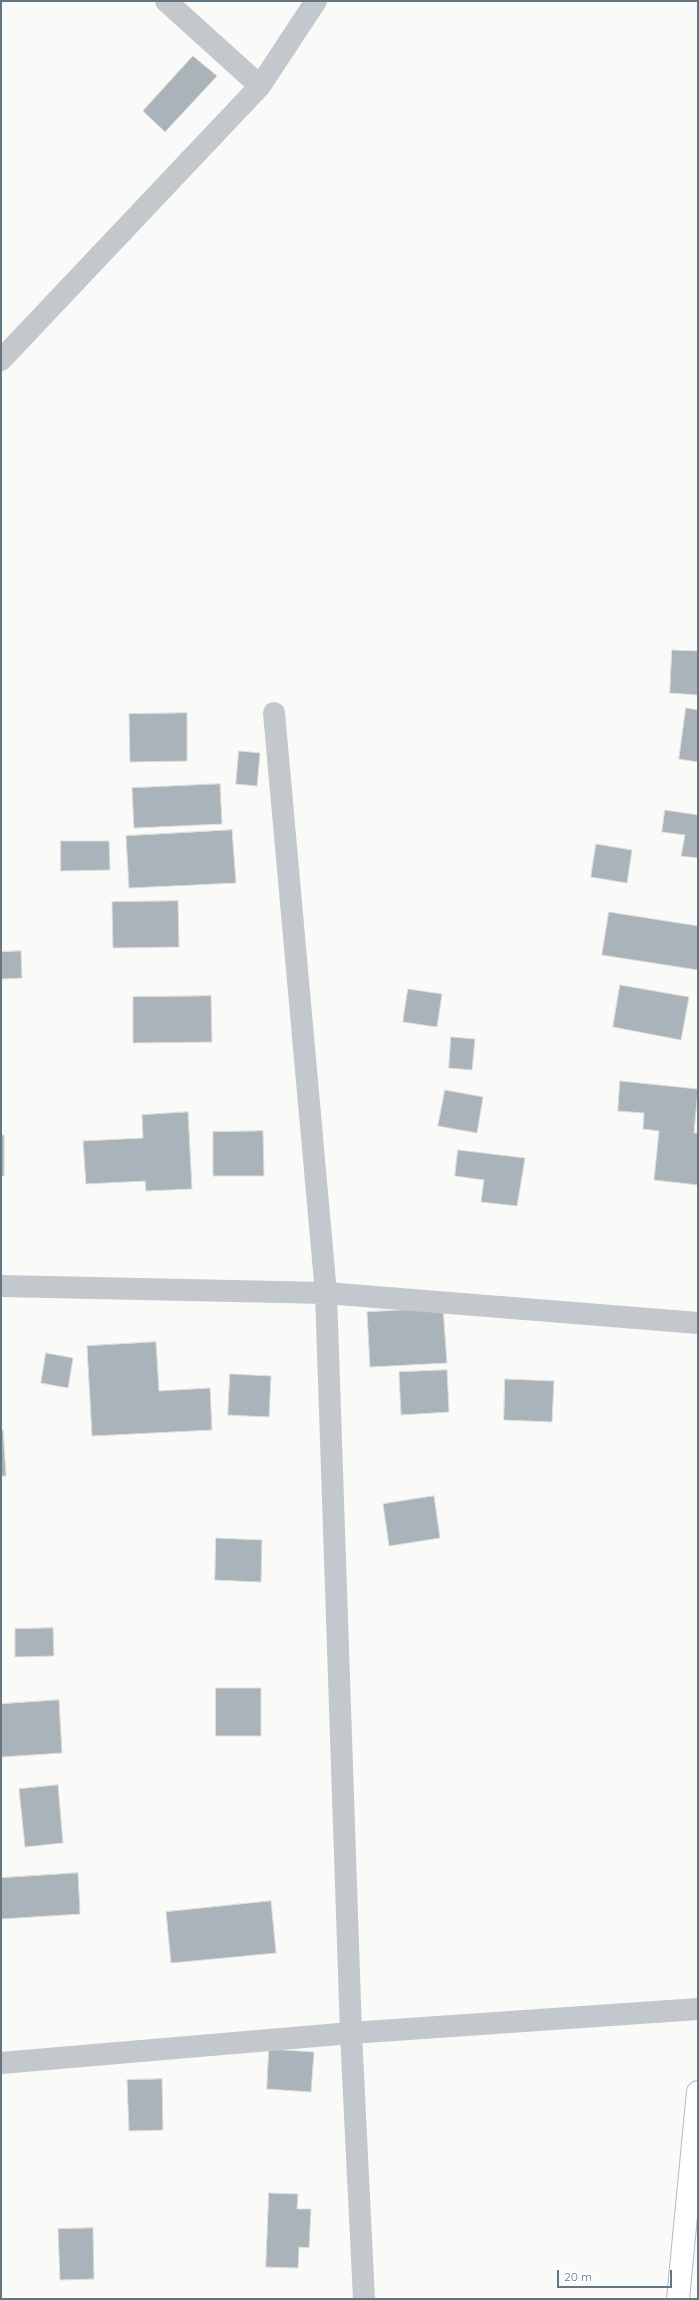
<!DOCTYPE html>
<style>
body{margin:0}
#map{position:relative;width:699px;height:2300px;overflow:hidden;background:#fafaf8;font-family:Quicksand,sans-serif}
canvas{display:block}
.frame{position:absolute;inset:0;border:2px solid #657683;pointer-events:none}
.scale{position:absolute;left:557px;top:2270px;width:115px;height:18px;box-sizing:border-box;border:2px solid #657683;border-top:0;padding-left:5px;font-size:12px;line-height:14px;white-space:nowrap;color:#657683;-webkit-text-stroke:3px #fff;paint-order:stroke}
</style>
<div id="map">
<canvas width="699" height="2300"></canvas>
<div class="frame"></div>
<div class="scale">20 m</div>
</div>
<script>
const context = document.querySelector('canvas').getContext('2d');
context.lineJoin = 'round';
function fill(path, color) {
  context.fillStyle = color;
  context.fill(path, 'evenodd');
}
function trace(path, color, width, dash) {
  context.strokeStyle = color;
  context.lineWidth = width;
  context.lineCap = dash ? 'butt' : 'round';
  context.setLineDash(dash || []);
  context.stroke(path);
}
const building = new Path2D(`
 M193 56 217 76 165 132 143 111Z
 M672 650 698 651V695L670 693Z
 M686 708 698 710V762L679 759Z
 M187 713V761L130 762 129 714Z
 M239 751 260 753 257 786 236 784Z
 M220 784 222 824 134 828 132 788Z
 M665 810 698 815V858L681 856 685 835 662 832Z
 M232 830 236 883 129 888 126 836Z
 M61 841H109L110 870 61 871Z
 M596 844 632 850 627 883 591 877Z
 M178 901 179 947 113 948 112 902Z
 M609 912 698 926V970L602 955Z
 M21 951 22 978 1 979V952Z
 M620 985 689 997 681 1040 613 1027Z
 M408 989 442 994 437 1027 403 1022Z
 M211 996 212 1042 133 1043V997Z
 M451 1037 475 1039 472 1070 449 1068Z
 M620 1081 698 1089 694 1133H698V1185L654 1180 659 1131 643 1129 644 1113 618 1111Z
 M445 1090 483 1097 477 1133 438 1126Z
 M188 1112 192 1189 146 1191 145 1181 86 1184 83 1141 143 1138 142 1115Z
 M263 1131 264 1176H213V1132Z
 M1 1135H4V1176H1Z
 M458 1150 525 1158 517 1206 481 1202 484 1180 455 1176Z
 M443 1308 447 1363 370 1367 367 1312Z
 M156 1342 159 1391 210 1388 212 1430 92 1436 87 1346Z
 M46 1353 73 1358 68 1388 41 1383Z
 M447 1370 449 1412 401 1415 399 1372Z
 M230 1374 271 1376 269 1417 228 1415Z
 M505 1379 554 1381 552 1422 504 1420Z
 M1 1430H3L6 1476H1Z
 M434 1496 440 1538 389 1546 383 1504Z
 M216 1538 262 1540 261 1582 215 1580Z
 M53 1628 54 1656 15 1657V1629Z
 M216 1688H261V1736H216Z
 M59 1700 62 1753 1 1757V1704Z
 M58 1785 63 1843 25 1847 19 1789Z
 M78 1873 80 1914 1 1919V1878Z
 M271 1901 276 1953 171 1963 166 1912Z
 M269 2049 314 2052 311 2092 267 2089Z
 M162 2079 163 2130 129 2131 127 2080Z
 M269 2193 298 2194 297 2209H311L309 2248 299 2247 298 2268 266 2267Z
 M93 2228 94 2279 60 2280 58 2229Z`);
const street = new Path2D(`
 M166 1 260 86
 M1 360 260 86 316 1
 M274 713 326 1293 351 2033 364 2299
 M1 1286 326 1293 698 1323
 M1 2063 351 2033 698 2009`);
const secondary = new Path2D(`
 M678 2299 698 2092`);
fill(building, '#aab3b9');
trace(building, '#dcdcda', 1);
trace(secondary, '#b3babf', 24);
trace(street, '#c3c8cc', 22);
trace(secondary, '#fff', 22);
</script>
